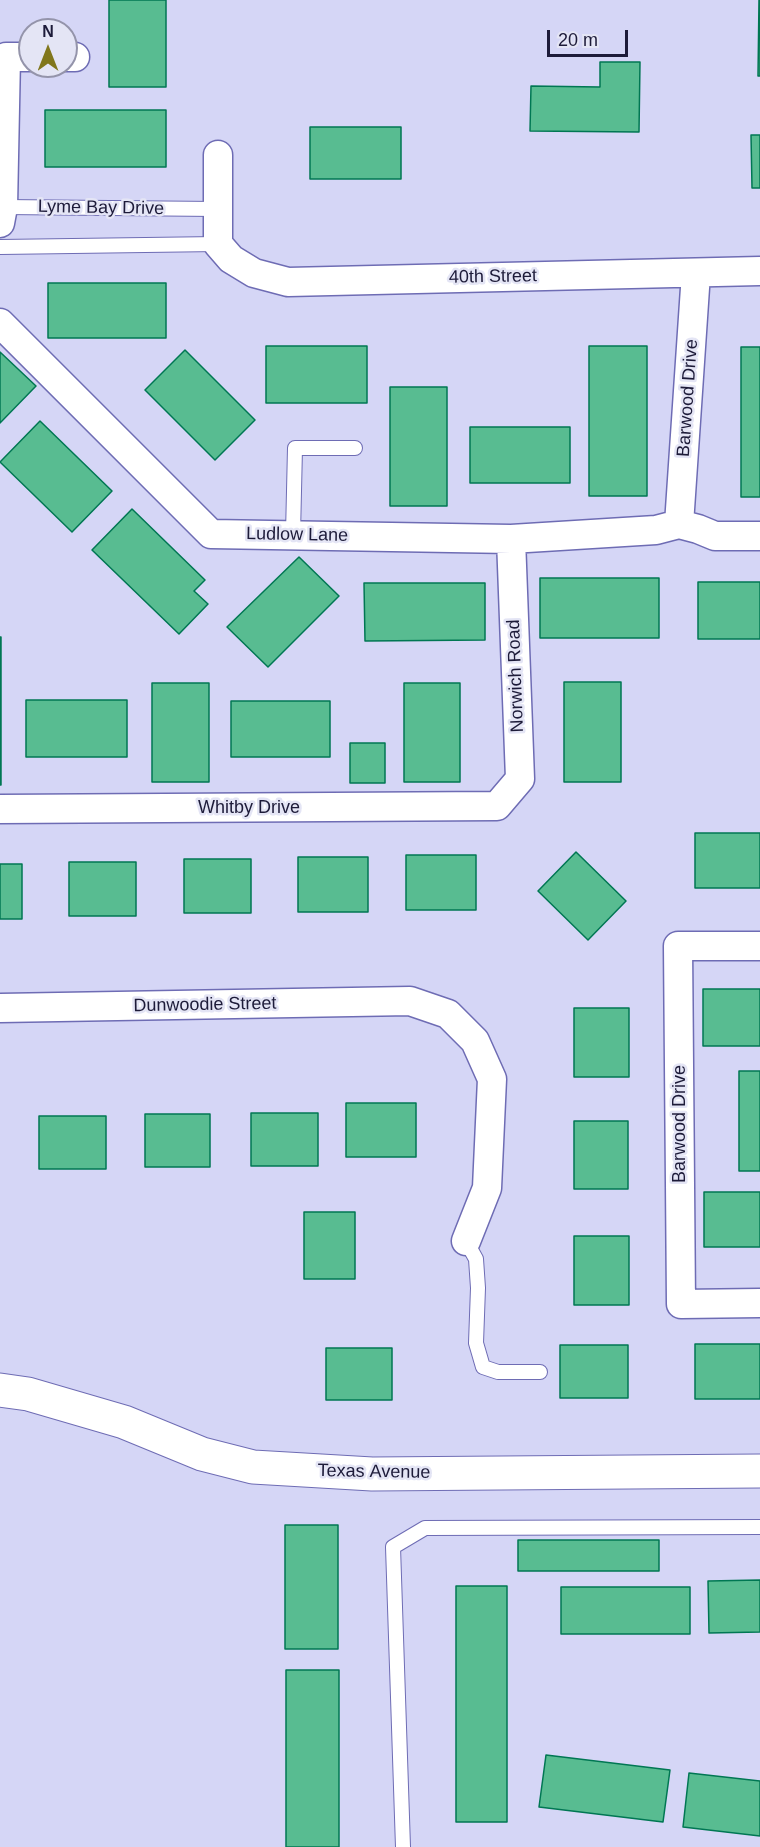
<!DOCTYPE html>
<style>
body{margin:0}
#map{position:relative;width:760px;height:1847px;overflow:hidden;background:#d5d6f6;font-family:Helvetica,sans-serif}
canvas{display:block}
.north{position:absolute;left:18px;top:18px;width:60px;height:60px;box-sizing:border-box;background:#e4e5f5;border:2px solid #9494aa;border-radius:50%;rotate:0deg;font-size:16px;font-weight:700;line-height:24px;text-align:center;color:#1d1b39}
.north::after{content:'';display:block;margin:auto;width:21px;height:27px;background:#81771c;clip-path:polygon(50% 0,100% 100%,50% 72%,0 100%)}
.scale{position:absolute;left:547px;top:30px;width:81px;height:27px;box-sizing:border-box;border:3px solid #1d1b39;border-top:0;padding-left:8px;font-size:18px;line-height:21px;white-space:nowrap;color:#1d1b39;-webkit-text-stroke:4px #e4e5f5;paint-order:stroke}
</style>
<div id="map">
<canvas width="760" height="1847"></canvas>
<div class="north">N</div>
<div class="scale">20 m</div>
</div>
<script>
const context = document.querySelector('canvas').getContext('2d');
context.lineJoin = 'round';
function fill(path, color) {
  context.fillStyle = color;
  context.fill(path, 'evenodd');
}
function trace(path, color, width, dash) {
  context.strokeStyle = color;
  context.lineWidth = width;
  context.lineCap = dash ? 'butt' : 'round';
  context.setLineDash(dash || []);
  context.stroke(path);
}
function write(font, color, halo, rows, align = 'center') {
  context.font = font + ' Helvetica,sans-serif';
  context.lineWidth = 5;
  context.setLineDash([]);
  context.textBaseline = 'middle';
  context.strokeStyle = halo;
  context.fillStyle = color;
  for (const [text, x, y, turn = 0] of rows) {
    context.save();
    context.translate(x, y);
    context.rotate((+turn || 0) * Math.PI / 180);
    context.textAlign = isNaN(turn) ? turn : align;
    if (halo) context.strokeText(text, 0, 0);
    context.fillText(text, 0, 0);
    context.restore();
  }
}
const building = new Path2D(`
 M109 0H166V87H109Z
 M759 0H760V76H758Z
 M600 62H640L639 132 530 131 531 86 600 87Z
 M45 110H166V167H45Z
 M310 127H401V179H310Z
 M751 135H760V188H752Z
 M48 283H166V338H48Z
 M266 346H367V403H266Z
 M589 346H647V496H589Z
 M741 347H760V497H741Z
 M185 350 255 420 215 460 145 390Z
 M0 352 36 386 0 423Z
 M390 387H447V506H390Z
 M40 421 112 491 72 532 0 462Z
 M470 427H570V483H470Z
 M132 509 205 580 194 591 208 604 179 634 92 550Z
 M299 557 339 596 268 667 227 627Z
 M540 578H659V638H540Z
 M698 582H760V639H698Z
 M364 583H485V640L365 641Z
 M0 637H1V785H0Z
 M564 682H621V782H564Z
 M152 683H209V782H152Z
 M404 683H460V782H404Z
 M26 700H127V757H26Z
 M231 701H330V757H231Z
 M350 743H385V783H350Z
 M695 833H760V888H695Z
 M576 852 626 901 588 940 538 891Z
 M406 855H476V910H406Z
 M298 857H368V912H298Z
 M184 859H251V913H184Z
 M69 862H136V916H69Z
 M0 864H22V919H0Z
 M703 989H760V1046H703Z
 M574 1008H629V1077H574Z
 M739 1071H760V1171H739Z
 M346 1103H416V1157H346Z
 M251 1113H318V1166H251Z
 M145 1114H210V1167H145Z
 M39 1116H106V1169H39Z
 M574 1121H628V1189H574Z
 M704 1192H760V1247H704Z
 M304 1212H355V1279H304Z
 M574 1236H629V1305H574Z
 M695 1344H760V1399H695Z
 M560 1345H628V1398H560Z
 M326 1348H392V1400H326Z
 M285 1525H338V1649H285Z
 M518 1540H659V1571H518Z
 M760 1580V1632L709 1633 708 1581Z
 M456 1586H507V1822H456Z
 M561 1587H690V1634H561Z
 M286 1670H339V1847H286Z
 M546 1755 670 1770 663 1822 539 1807Z
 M689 1773 760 1781V1836L683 1827Z`);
const service = new Path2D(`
 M3 207 217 209
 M0 247 218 244
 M293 534 295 448H355
 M466 1241 476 1259 478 1288 476 1343 483 1367 498 1372H540
 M403 1847 393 1547 425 1528 760 1527`);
const minor = new Path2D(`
 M66 57H75
 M218 155V244L231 259 254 273 288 282 760 271
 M0 223 3 207 6 57H30
 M0 323 211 534 511 539 656 530 679 524 698 529 715 536H760
 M679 524 696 273
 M0 809 497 806 520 779 511 539
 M760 946H678L681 1304 760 1303
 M0 1008 410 1001 448 1014 475 1041 492 1079 487 1188 466 1241`);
const tertiary = new Path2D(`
 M0 1390 28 1394 124 1422 202 1454 253 1467 372 1474 760 1471`);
const streetNames = [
 ["Lyme Bay Drive",101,208,1],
 ["40th Street",493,277,-1],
 ["Barwood Drive",688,398,-86],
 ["Ludlow Lane",297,535,1],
 ["Norwich Road",516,676,-92],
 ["Whitby Drive",249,808],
 ["Dunwoodie Street",205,1005,-1],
 ["Barwood Drive",680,1124,-90],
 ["Texas Avenue",374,1472,1]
];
fill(building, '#58bc91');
trace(building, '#007753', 1.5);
trace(service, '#6e6cb4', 16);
trace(minor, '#6e6cb4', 31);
trace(tertiary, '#6e6cb4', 35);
trace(service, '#fff', 14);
trace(minor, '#fff', 28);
trace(tertiary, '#fff', 33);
write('18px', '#1d1b39', '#e4e5f5', streetNames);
</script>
